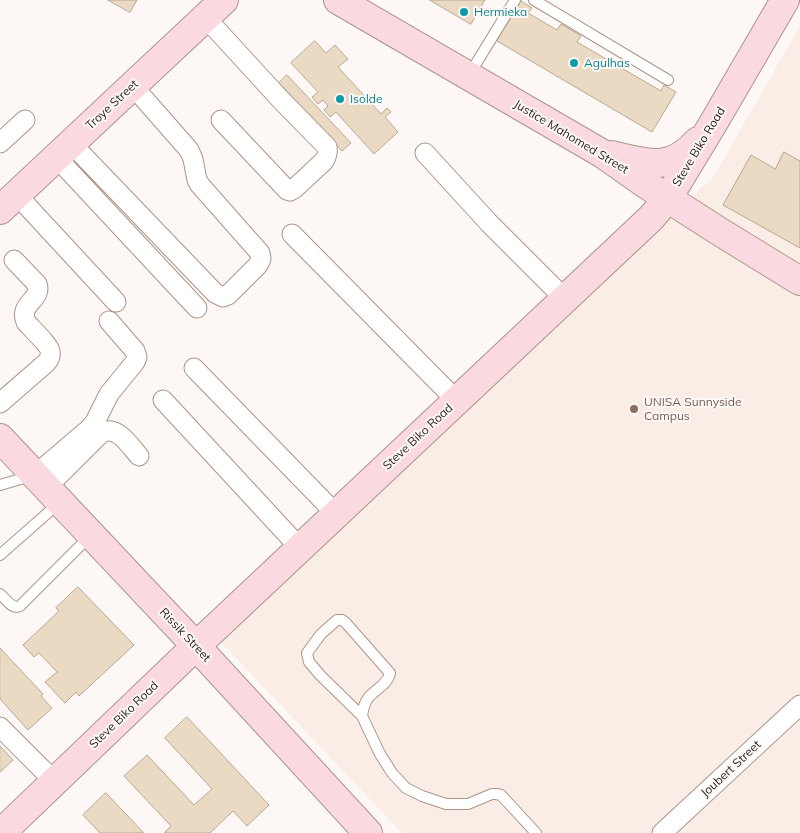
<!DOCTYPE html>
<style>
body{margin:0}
canvas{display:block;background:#fdf8f5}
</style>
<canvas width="800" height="833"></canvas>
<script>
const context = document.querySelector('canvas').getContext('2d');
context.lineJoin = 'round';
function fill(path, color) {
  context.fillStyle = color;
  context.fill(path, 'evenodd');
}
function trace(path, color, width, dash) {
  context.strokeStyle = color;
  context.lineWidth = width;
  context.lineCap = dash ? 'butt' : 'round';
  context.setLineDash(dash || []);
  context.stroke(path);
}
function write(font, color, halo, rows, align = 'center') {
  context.font = font + ' Mulish,sans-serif';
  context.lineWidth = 4;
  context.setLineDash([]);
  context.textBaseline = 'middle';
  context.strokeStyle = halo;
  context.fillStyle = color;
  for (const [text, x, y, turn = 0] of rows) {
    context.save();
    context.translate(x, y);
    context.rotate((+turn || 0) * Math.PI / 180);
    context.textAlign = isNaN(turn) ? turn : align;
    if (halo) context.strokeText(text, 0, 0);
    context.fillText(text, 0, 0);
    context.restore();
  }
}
const built = new Path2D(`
 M800 26V833H402L221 642 714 176Z`);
const building = new Path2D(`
 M108 0H137L130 12Z
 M430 0H485L471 24Z
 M521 1 532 8 528 13 557 30 561 24 581 36 577 42 661 91 664 85 676 92 652 132 497 41Z
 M315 41 326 53 335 45 348 59 338 67 381 114 387 108 391 112 385 117 398 132 374 154 336 112 330 117 324 110 328 106 323 100 318 104 312 97 318 92 291 63Z
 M287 75 351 143 342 151 279 83Z
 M784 152 800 161V248L723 205 751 155 775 169Z
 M78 587 134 645 79 696 76 692 65 703 45 682 57 672 39 653 34 657 23 645 59 611 56 608Z
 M0 648 43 694 41 696 52 708 28 730 0 699Z
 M187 717 269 805 247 826 233 811 210 833H164L171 826 124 776 147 755 194 805 212 789 165 738Z
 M0 746 13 760 0 772Z
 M106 793 144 833H100L83 815Z`);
const service = new Path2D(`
 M534 0 668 80
 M469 75 515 0
 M0 485 31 476
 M0 555 59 503
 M0 594C6 599 12 610 20 606L90 536
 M362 716C363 709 364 703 369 697 376 689 388 684 390 673L345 622 342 620H337L321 634 307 653 309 662 320 675 362 716 380 754 392 773 406 788 422 796 446 804H468L492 794H496L501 795 536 833`);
const minor = new Path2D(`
 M205 17 281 100 327 147C328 153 327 156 324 161L295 188 290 191 287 190 221 120
 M0 143 25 120
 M71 143 215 293 223 297 228 295 258 265 261 259 260 253 200 185 197 180 193 159 189 150 132 85
 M425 153 489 223 565 299
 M56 157 197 308
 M16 194 116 302
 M292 234 457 401
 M194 368 336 514
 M163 400 300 548
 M0 403 46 363C49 360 51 356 50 351 49 345 31 328 26 322 18 303 43 300 37 284L14 260
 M35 475 89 429 95 422 109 394 135 362 137 357 135 351 109 321
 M46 488 101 433C117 424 130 446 139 456
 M0 727 55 782
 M662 833 800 705`);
const secondary = new Path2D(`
 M338 0 603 154 647 185 717 230 800 281
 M611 155C648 163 669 173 698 141
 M0 210 224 0
 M0 438 196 646 368 833
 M1 833 196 646 651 218 668 198 714 122 785 0`);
const markers = [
 [464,12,5,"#0f9aa8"],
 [574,63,5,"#0f9aa8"],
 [340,99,5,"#0f9aa8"],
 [634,409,5,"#8d6e63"]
];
const cultureNames = [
 ["Hermieka",474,12],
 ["Agulhas",584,63],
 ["Isolde",350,99]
];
const streetNames = [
 ["Troye Street",112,105,-43],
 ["Justice Mahomed Street",571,137,31],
 ["Steve Biko Road",699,147,-59],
 ["Steve Biko Road",418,437,-43],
 ["Rissik Street",185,635,47],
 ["Steve Biko Road",124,715,-44],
 ["Joubert Street",731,769,-43]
];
const educationNames = [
 ["UNISA Sunnyside",644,402],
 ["Campus",644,416]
];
fill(built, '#faede5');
fill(building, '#eadac4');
trace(building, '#b7a892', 1);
trace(service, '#ac9587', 12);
trace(minor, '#ac9587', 21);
trace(secondary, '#ac9587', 30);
trace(service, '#fff', 10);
trace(minor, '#fff', 19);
trace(secondary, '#fad9e0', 28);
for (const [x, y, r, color] of markers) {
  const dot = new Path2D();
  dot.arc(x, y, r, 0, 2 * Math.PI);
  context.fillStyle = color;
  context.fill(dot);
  trace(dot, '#fdf8f5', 2);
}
write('12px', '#0d838f', '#fdf8f5', cultureNames, 'left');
write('12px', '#312722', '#fdf8f5', streetNames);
write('12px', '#785e54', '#fdf8f5', educationNames, 'left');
</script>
